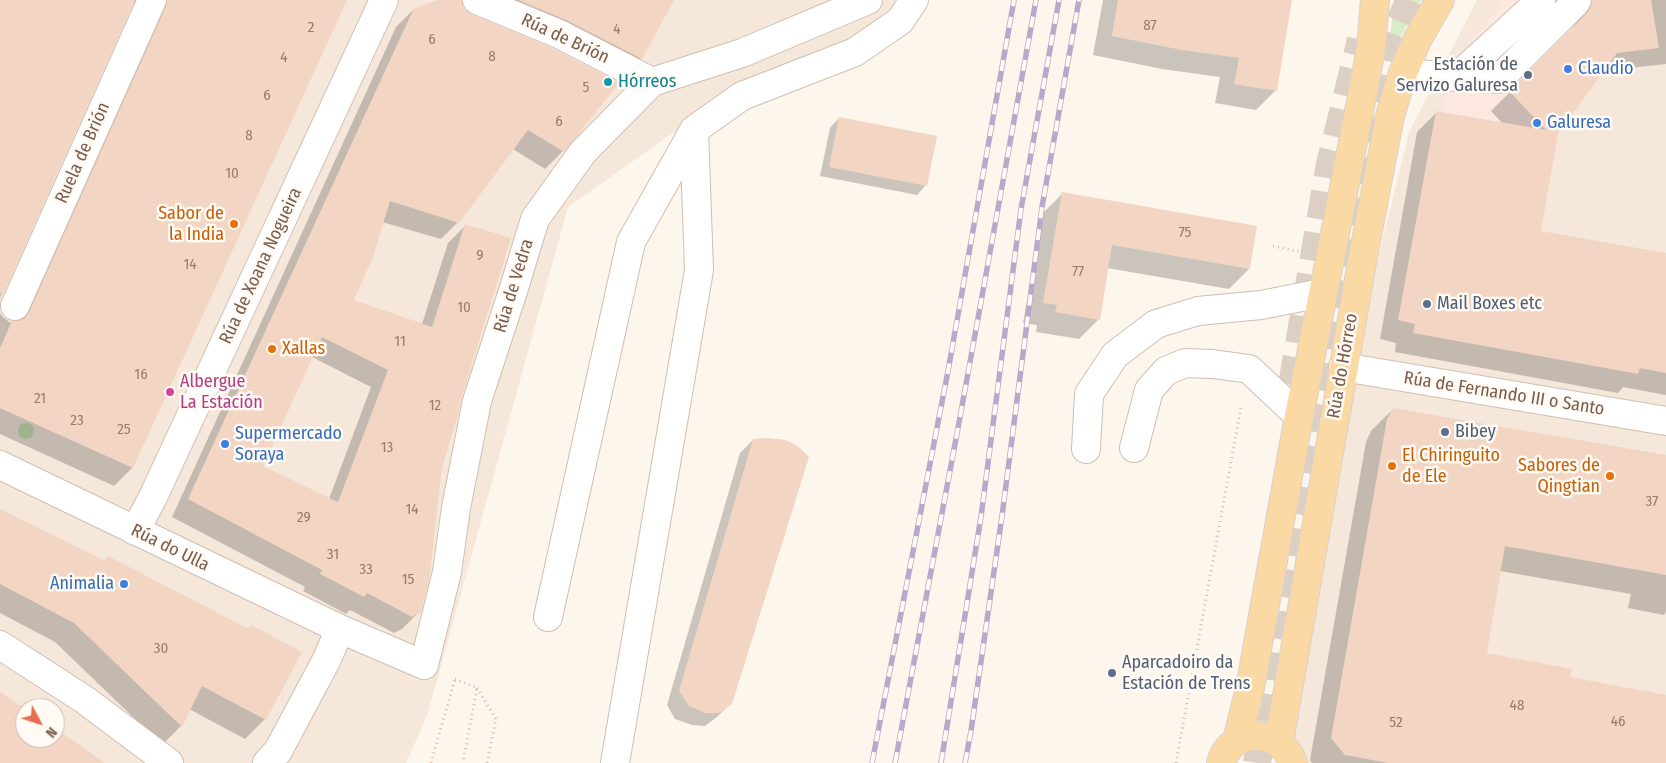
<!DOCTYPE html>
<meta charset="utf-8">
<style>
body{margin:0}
#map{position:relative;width:1666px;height:763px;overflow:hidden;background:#fdf6ec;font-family:"Fira Sans Condensed",sans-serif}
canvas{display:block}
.north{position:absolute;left:15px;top:698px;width:50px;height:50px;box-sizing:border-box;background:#fffaf3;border:1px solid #cabbb1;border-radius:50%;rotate:130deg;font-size:14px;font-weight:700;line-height:20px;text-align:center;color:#7a5c4d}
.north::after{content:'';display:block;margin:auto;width:18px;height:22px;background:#e76f51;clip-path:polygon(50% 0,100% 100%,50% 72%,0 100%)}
</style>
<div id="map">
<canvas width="1666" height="763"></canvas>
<div class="north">N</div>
</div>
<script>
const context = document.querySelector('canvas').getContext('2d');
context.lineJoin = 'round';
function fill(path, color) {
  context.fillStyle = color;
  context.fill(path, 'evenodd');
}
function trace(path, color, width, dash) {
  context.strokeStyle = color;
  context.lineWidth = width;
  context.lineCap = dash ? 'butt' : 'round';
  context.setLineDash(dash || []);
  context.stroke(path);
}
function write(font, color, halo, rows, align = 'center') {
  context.font = font + ' "Fira Sans Condensed",sans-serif';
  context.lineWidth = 5;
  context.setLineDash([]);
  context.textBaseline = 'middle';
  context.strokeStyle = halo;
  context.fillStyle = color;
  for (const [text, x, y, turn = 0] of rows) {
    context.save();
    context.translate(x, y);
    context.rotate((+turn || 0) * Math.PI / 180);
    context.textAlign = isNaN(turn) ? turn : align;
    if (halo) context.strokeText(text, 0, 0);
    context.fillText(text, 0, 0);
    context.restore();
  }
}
const residential = new Path2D(`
 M0 0H922L826 63 673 133 568 207 428 713 406 763H0ZM25 708H55V738H25Z
 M1477 0H1666V763H1283L1351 368 1409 132Z`);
const commercial = new Path2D(`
 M1505 0H1632L1558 134 1440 112 1470 45 1480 28Z`);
const green = new Path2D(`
 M1394 0H1421L1388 59Z`);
const shadow = new Path2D(`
 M5 0H346L132 468 114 486 0 434V312L1 315 9 322 15 323 148 26 139 4 132 3 0 298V2Z
 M442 0H461L463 10 563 151 545 169 513 149 458 222 441 239 382 222 352 301 422 324 448 243 465 226 461 396 441 467 420 611 402 629 394 633 350 610 346 614 303 591 305 587 172 517 396 27 414 9ZM312 357 371 387 329 499 261 467Z
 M469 0H673L641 58 625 74Z
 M1103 0H1290L1276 90 1256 110 1215 103 1220 77 1162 69 1093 55Z
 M1588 0H1666V64L1602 71 1557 133 1539 232 1666 255V395L1623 387 1618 393 1395 352 1396 343 1380 339 1417 132 1436 113 1503 124 1491 111 1571 30Z
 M839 118 926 185 917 195 820 176 830 128Z
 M1062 194 1249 269 1229 289 1107 268 1099 319 1079 339 1036 332 1037 325 1023 323 1042 214Z
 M1393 409 1666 457V612L1664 615 1628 608 1631 594 1500 571 1485 654 1569 678 1666 696V763H1312L1310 760 1366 442 1371 431Z
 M753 440 731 703 717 717 705 726 692 725 675 719 667 705 740 453Z
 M0 510 104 562 108 557 248 630 252 626 301 652 265 719 245 739 189 709 181 726 162 745 55 642 0 613Z`);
const building = new Path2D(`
 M0 0H135L3 294 0 293Z
 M167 0H347L133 468 0 408V348L12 321H17L24 319 29 312 166 6Z
 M438 0H462L464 9 471 14 552 48 619 83 564 152 528 130 459 223 390 201 373 257 354 300 432 327 465 224 511 238 462 396 458 415 442 468 429 581 421 612 412 617 367 593 364 597 320 574 322 570 188 499 414 8ZM322 337 388 370 338 502 263 466Z
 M518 0H674L642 59 566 20Z
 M1118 0H1292L1277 91 1234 84 1239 58 1182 50 1112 36Z
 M1592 0H1651L1659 48 1617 53 1558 134 1541 231 1666 253V373L1640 368 1638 374 1413 333 1415 324 1398 320 1436 111 1546 130 1509 91 1586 14 1590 8Z
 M839 117 937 136 927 186 829 167Z
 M1062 192 1257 226 1250 269 1112 245 1100 320 1055 312 1057 305 1043 303Z
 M1393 408 1666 455V575L1505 546 1487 653 1572 669 1570 677 1666 695V763H1388L1345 755 1331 738 1387 419Z
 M768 438 786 440 799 447 809 457 732 704 719 713H705L689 706 679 691 753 439Z
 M0 509 106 561 108 556 249 629 251 625 302 652 266 720 202 686 182 727 74 623 0 584Z
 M0 692 25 708V738H55V728L105 763H0Z`);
const highwayTunnel = new Path2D(`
 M1292 385 1330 164 1361 40
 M1257 763 1286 586 1351 217 1387 50 1410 0`);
const path = new Path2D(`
 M1273 246 1300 252
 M455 679 477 688 463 763
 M477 688 496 719 487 763
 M431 763 455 679 453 678
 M1176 763 1241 407`);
const minor = new Path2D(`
 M477 0 559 34 652 82
 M1403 73 1457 77 1541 0
 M1457 77 1499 79 1575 3 1577 0
 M15 306 152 0
 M1343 367 1666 421
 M1134 448 1149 390 1166 371 1185 363 1213 364 1249 369 1299 416
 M1086 449 1089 394 1115 355 1156 324 1198 311 1261 305 1322 293
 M0 465 340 629 424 665 447 572 456 508 477 401 514 288 535 219 583 152 652 82 742 53 868 0
 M135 531 153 497 384 0
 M548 617 631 242 694 130 742 96 855 52 900 21 914 0
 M0 645 85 700 169 763
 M267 763 278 751 326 661 340 629
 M615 763 699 270 694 130`);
const major = new Path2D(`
 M1237 741 1250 688 1299 416 1365 81 1371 48 1375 0
 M1279 742 1362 262 1390 116 1403 73 1417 40 1440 0
 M1221 763C1231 726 1281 728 1293 763`);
const rail = new Path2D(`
 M872 763 948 371 1014 0
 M895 763 958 428 1036 0
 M941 763 981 517 1021 209 1059 0
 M965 763 971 731 1002 516 1042 207 1079 0`);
const trees = [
 [26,431]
];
const markers = [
 [1568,69,5,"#3f7fe0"],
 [1528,75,5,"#5c6f8a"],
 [608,82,5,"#0f9aa8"],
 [1537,123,5,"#3f7fe0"],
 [234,224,5,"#e8710a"],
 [1427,304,5,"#5c6f8a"],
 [272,349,5,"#e8710a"],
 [170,392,5,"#d1479c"],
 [1445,432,5,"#5c6f8a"],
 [225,444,5,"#3f7fe0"],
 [1392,466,5,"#e8710a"],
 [1610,476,5,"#e8710a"],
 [124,584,5,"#3f7fe0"],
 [1112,673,5,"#5c6f8a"]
];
const numberNames = [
 ["87",1150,26],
 ["2",311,28],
 ["4",617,30],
 ["6",432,40],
 ["8",492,57],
 ["4",284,58],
 ["5",586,88],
 ["6",267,96],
 ["6",559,122],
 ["8",249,136],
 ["10",232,174],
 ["75",1185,233],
 ["9",480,256],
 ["14",190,265],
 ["77",1078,272],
 ["10",464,308],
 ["11",400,342],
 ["16",141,375],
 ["21",40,399],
 ["12",435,406],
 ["23",77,421],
 ["25",124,430],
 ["13",387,448],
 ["37",1652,502],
 ["14",412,510],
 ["29",304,518],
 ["31",333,555],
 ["33",366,570],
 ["15",408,580],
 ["30",161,649],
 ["48",1517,706],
 ["46",1618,722],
 ["52",1396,723]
];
const streetNames = [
 ["Rúa de Brión",565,39,25],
 ["Ruela de Brión",83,153,-66],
 ["Rúa de Xoana Nogueira",261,266,-65],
 ["Rúa de Vedra",514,286,-73],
 ["Rúa do Hórreo",1343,366,-80],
 ["Rúa de Fernando III o Santo",1504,394,9],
 ["Rúa do Ulla",170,548,26]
];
const serviceNames = [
 ["Estación de",1518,65,"right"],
 ["Servizo Galuresa",1518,86,"right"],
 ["Mail Boxes etc",1437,304],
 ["Bibey",1455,432],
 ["Aparcadoiro da",1122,663],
 ["Estación de Trens",1122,684]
];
const shopNames = [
 ["Claudio",1578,69],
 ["Galuresa",1547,123],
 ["Supermercado",235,434],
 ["Soraya",235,455],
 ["Animalia",114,584,"right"]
];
const cultureNames = [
 ["Hórreos",618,82]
];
const foodNames = [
 ["Sabor de",224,214],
 ["la India",224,235],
 ["Xallas",282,349,"left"],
 ["El Chiringuito",1402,456,"left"],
 ["de Ele",1402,477,"left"],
 ["Sabores de",1600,466],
 ["Qingtian",1600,487]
];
const hotelNames = [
 ["Albergue",180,382],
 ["La Estación",180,403]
];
fill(residential, '#f5e8da');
fill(commercial, '#fde8e0');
fill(green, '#d8ecc9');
fill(shadow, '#0003');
fill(building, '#f3d5c3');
trace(highwayTunnel, '#dcd0c4', 28, [28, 14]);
trace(minor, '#d1beb0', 30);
trace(major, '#dad1cd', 30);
trace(path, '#d9b8a5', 3, [1, 4]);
trace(minor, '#fff', 28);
trace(major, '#fbd9a5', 28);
trace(rail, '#b9a8c9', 5.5);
trace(rail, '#fffaf3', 4, [11]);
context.fillStyle = '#a0b28e';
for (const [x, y] of trees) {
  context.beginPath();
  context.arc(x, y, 8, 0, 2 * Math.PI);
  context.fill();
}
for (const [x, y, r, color] of markers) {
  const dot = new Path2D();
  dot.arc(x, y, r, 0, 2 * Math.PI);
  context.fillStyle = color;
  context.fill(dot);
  trace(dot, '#fffaf3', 2);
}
write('15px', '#987a6a', null, numberNames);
write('18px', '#7a5c4d', '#fffaf3', streetNames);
write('18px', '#4e5e75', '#fffaf3', serviceNames, 'left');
write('18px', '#366cbe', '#fffaf3', shopNames, 'left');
write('18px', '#0d838f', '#fffaf3', cultureNames, 'left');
write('18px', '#c56008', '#fffaf3', foodNames, 'right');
write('18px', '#b23c85', '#fffaf3', hotelNames, 'left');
</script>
